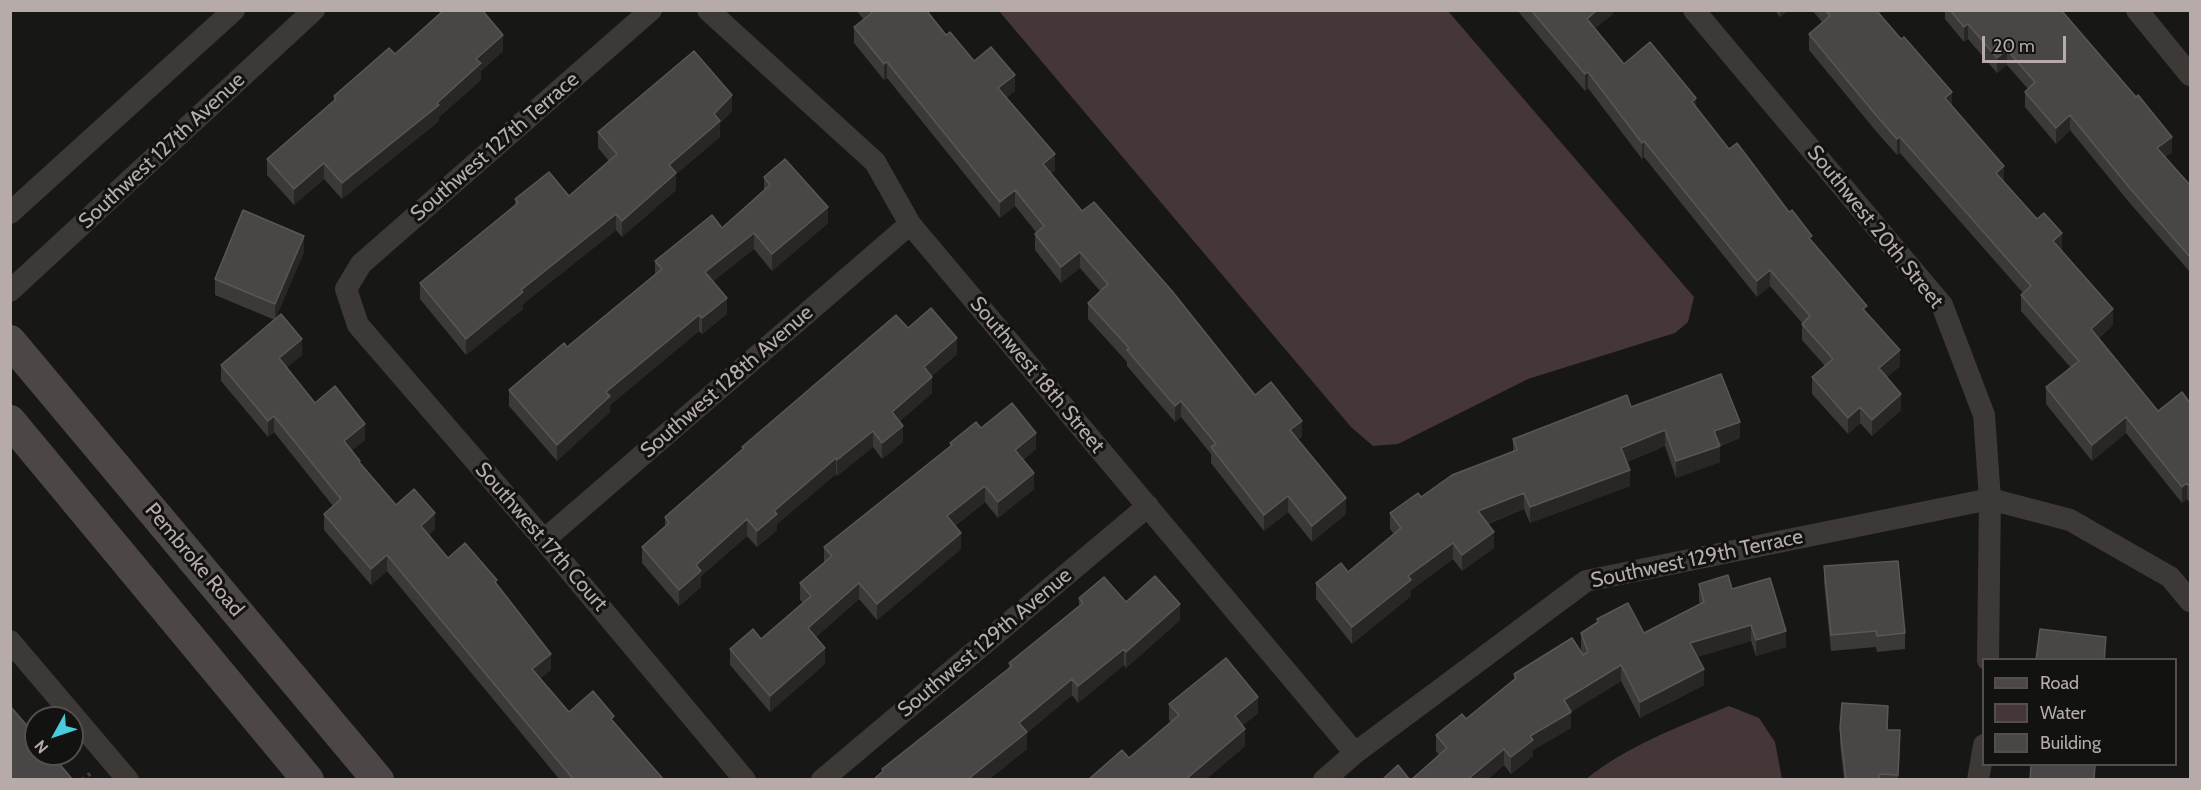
<!DOCTYPE html>
<style>
body{margin:0}
#map{position:relative;width:2201px;height:790px;overflow:hidden;background:#171716;font-family:Cabin,sans-serif}
canvas{display:block}
.frame{position:absolute;inset:0;border:12px solid #b6aba9;pointer-events:none}
.legend{position:absolute;left:1982px;top:658px;width:195px;height:108px;box-sizing:border-box;background:#121211;border:2px solid #544f4e;margin:0;padding:8px 10px;list-style:none;font-size:18px;color:#b6aba9}
.legend li{display:flex;align-items:center;gap:12px;height:30px}
.legend b{width:30px;border:2px solid #544f4e}
.north{position:absolute;left:24px;top:706px;width:60px;height:60px;box-sizing:border-box;background:#121211;border:2px solid #544f4e;border-radius:50%;rotate:230deg;font-size:16px;font-weight:700;line-height:24px;text-align:center;color:#b6aba9}
.north::after{content:'';display:block;margin:auto;width:21px;height:27px;background:#48ccde;clip-path:polygon(50% 0,100% 100%,50% 72%,0 100%)}
.scale{position:absolute;left:1982px;top:36px;width:84px;height:27px;box-sizing:border-box;border:3px solid #b6aba9;border-top:0;padding-left:8px;font-size:18px;line-height:21px;white-space:nowrap;color:#b6aba9;-webkit-text-stroke:4px #121211;paint-order:stroke}
</style>
<div id="map">
<canvas width="2201" height="790"></canvas>
<div class="frame"></div>
<ul class="legend">
<li><b style="height:8px;background:#4c4746"></b>Road</li>
<li><b style="height:16px;background:#453638"></b>Water</li>
<li><b style="height:16px;background:#494745"></b>Building</li>
</ul>
<div class="north">N</div>
<div class="scale">20 m</div>
</div>
<script>
const context = document.querySelector('canvas').getContext('2d');
context.lineJoin = 'round';
function fill(path, color) {
  context.fillStyle = color;
  context.fill(path, 'evenodd');
}
function trace(path, color, width, dash) {
  context.strokeStyle = color;
  context.lineWidth = width;
  context.lineCap = dash ? 'butt' : 'round';
  context.setLineDash(dash || []);
  context.stroke(path);
}
function write(font, color, halo, rows, align = 'center') {
  context.font = font + ' Cabin,sans-serif';
  context.lineWidth = 6;
  context.setLineDash([]);
  context.textBaseline = 'middle';
  context.strokeStyle = halo;
  context.fillStyle = color;
  for (const [text, x, y, turn = 0] of rows) {
    context.save();
    context.translate(x, y);
    context.rotate((+turn || 0) * Math.PI / 180);
    context.textAlign = isNaN(turn) ? turn : align;
    if (halo) context.strokeText(text, 0, 0);
    context.fillText(text, 0, 0);
    context.restore();
  }
}
const water = new Path2D(`
 M999 11H1448L1694 297 1688 322 1675 333 1528 379 1398 444 1373 446 1351 427Z
 M1729 706 1759 718 1775 742 1782 779H1586C1627 746 1680 726 1729 706Z`);
const path = new Path2D(`
 M82 780 91 773`);
const street = new Path2D(`
 M651 10 361 264 346 289 358 325 544 540 745 780
 M708 10 875 162 910 224 1355 753
 M1694 10 1942 305 1984 415 1990 499 2070 520 2170 577 2190 601
 M2137 10 2190 75
 M10 213 234 10
 M10 291 314 10
 M544 540 910 224
 M10 641 128 780
 M822 780 1148 506
 M1324 780 1355 753 1586 581 1990 499 1988 660
 M1978 780 1984 745`);
const secondary = new Path2D(`
 M10 341 378 780
 M10 421 308 780`);
const wall = new Path2D(`
 M856 10H926L946 35 974 61 1015 91 1006 98 1055 170 1051 174 1082 211 1255 395 1302 437 1298 439 1346 514 1312 542 1288 512 1264 531 1211 463V454L1181 417 1175 422 1127 366V362L1088 319V303L1100 291 1080 268 1061 283 1035 250V234L1036 232 1015 206 1000 218 887 78 884 80 854 43V27L864 20Z
 M1517 10H1613V14L1595 28 1624 64 1696 108 1729 149 1812 242 1867 313 1900 366 1887 377 1901 410 1872 436 1860 423 1848 434 1812 394V377L1825 366 1802 340V323L1770 286 1757 297 1644 157 1642 159 1588 88 1585 91Z
 M1775 10H1789L1780 17Z
 M1812 10H1876L1952 106 2004 182 2062 249 2061 250 2113 325 2099 338 2158 411 2190 403V503L2187 499 2182 503 2126 433 2092 461 2046 404V387L2071 368 2021 311V295L2023 293 1900 153 1897 155 1875 130 1809 50V34L1822 22Z
 M1945 10H2063V13L2172 152 2165 157 2189 184H2190V272L2128 201 2070 130 2056 144 2025 107V92L2028 89 2007 65 1997 73 1968 39 1964 42 1945 19Z
 M503 51 481 71V80L439 117V121L342 199 324 179 294 205 267 175V159L334 101V96L395 54Z
 M732 111 720 123V137L676 174V190L622 237 616 230 523 304V309L466 355 420 299V283L515 205V199L569 196 609 161 598 148V132Z
 M764 177 828 223 772 271 754 249 713 281 727 314 702 334 699 331 610 405V412L557 461 509 406V390L567 347 655 274V261L722 228 764 191Z
 M304 252 275 319 302 355 286 368 315 403 365 440 352 450 360 464 396 505 435 529 429 535 448 558 497 585 551 670 540 678 569 712 614 722 664 780H560L387 571 371 585 324 530V514L333 506 274 432 268 437 221 381V365L275 320 215 295V279Z
 M908 328 957 354 932 376V393L900 421 903 442 882 459 873 447 837 476 836 474 777 524V530L757 547 747 536 701 576V587L679 606 642 563V547L665 526V517L742 449V447Z
 M1631 407 1740 438 1720 446V462L1676 478 1665 446 1627 462 1630 486 1530 523 1524 509 1488 524 1494 548 1462 571 1453 559 1411 590V596L1352 644 1316 599V583L1348 572 1394 534 1390 529V513L1513 451V439Z
 M981 428 1036 449 1023 460 1034 489 998 518 985 502 955 526 961 549 877 620 859 599 816 637 825 664 770 712 730 665V649L761 639 803 603 800 600V583L824 563V547L950 446V443Z
 M1824 566 1905 633V649L1877 652 1876 647 1831 651 1824 582Z
 M1699 584 1732 589 1786 647 1756 656 1751 641 1697 657 1704 685 1640 718 1621 681 1571 712V728L1533 750V756L1511 774 1504 765 1487 780H1411L1439 755 1436 751V735L1466 719 1514 680V674L1582 653 1581 649V633L1597 623V619L1644 633 1700 604 1699 600Z
 M1079 598 1126 602 1180 620 1126 668 1124 665 1078 703 1072 695 1027 733V749L988 780H873L882 772V769L1009 668V663L1079 606Z
 M1169 704 1258 713 1242 726 1245 746 1205 780H1088L1129 758 1171 722 1169 720Z
 M1888 722V730L1900 747 1898 780H1844L1840 744V728Z`);
const shadedWall = new Path2D(`
 M1597 10H1613V14L1587 35V19Z
 M1780 10H1789L1780 17Z
 M1968 24V39L1964 42V27Z
 M503 35V51L481 71V80L439 117V121L342 199V183L437 103 476 59Z
 M2007 50V65L1997 73V58Z
 M887 62V78L884 80V64Z
 M1588 72V88L1585 91V74Z
 M1015 75V91L998 105V88Z
 M1952 92V108L1945 98Z
 M732 95V111L720 123V137L676 174V190L622 237V221L669 165Z
 M1696 98V114L1692 102Z
 M2070 115V130L2056 144V128Z
 M1900 137V153L1897 155V139Z
 M2172 137V152L2157 164V148Z
 M1644 141V157L1642 159V143Z
 M1055 154V170L1043 181V164Z
 M324 163V179L294 205V189Z
 M2004 166V182L1996 173Z
 M1015 190V206L1000 218V202Z
 M828 207V223L772 271V254Z
 M616 214V230L523 304V309L466 355V339L521 290Z
 M754 233V249L705 288V272Z
 M2062 233V249L2053 257V241Z
 M304 236V252L275 320V304Z
 M1080 252V268L1061 283V267Z
 M1770 270V286L1757 297V281Z
 M727 298V314L702 334V318Z
 M2113 309V325L2091 345V329Z
 M699 315V331L610 405V412L557 461V445L606 392Z
 M957 338V354L924 383V367Z
 M302 339V355L279 374V358Z
 M1900 350V366L1879 384V368Z
 M932 377V393L892 428V412Z
 M1901 394V410L1872 436V420Z
 M1181 401V417L1175 422V406Z
 M1860 407V423L1848 434V418Z
 M274 416V432L268 437V421Z
 M2126 417V433L2092 461V445Z
 M1302 421V437L1290 446V430Z
 M1740 422V438L1714 447V431Z
 M365 424V440L344 457V441Z
 M903 426V442L882 459V443Z
 M1665 430V446L1621 464V448Z
 M873 431V447L837 476V460Z
 M1036 433V449L1015 466V450Z
 M1720 446V462L1676 478V461Z
 M836 458V474L777 524V530L757 547V531L774 511Z
 M1630 470V486L1530 523V507Z
 M1034 473V489L998 518V502Z
 M2187 483V499L2182 503V487Z
 M985 486V502L947 532V516Z
 M1524 493V509L1478 527V511Z
 M1288 496V512L1264 531V515Z
 M1346 498V514L1312 542V526Z
 M435 513V529L421 542V526Z
 M747 519V536L701 576V587L679 606V590L696 565Z
 M1494 532V548L1462 571V555Z
 M961 533V549L877 620V604Z
 M1453 543V559L1411 590V596L1352 644V627L1408 576Z
 M387 555V571L371 585V569Z
 M859 583V599L808 644V628Z
 M1180 604V620L1126 668V652Z
 M1751 625V641L1690 659V643Z
 M1786 631V647L1756 656V640Z
 M2106 637V660H2104Z
 M825 648V664L770 712V696Z
 M1124 649V665L1078 703V686Z
 M551 654V670L532 685V669Z
 M1621 665V681L1571 712V728L1533 750V756L1511 774V757L1564 700Z
 M1704 669V685L1640 718V702Z
 M1072 679V695L1027 733V749L988 780H967L1019 723Z
 M1258 697V713L1235 732V716Z
 M1245 729V746L1205 780H1185Z
 M1900 730V747L1898 780V775Z
 M1504 749V765L1487 780H1467Z`);
const building = new Path2D(`
 M444 10H482L503 35 476 59 481 63 437 103 439 105 342 183 324 163 294 189 267 159 336 99 334 96 389 48 395 54Z
 M870 10H926L946 35 950 32 974 61 991 47 1015 75 998 88 1055 154 1043 164 1082 211 1094 202 1172 291 1255 395 1271 382 1302 421 1290 430 1346 498 1312 526 1288 496 1264 515 1211 447 1216 444 1181 401 1175 406 1127 350 1129 348 1088 303 1108 284 1080 252 1061 267 1035 234 1044 226 1015 190 1000 202 887 62 884 64 854 27 872 13Z
 M1531 10H1597L1587 19 1624 64 1650 42 1696 98 1692 102 1729 149 1737 143 1789 212 1792 210 1812 236 1809 238 1867 306 1863 309 1900 350 1879 368 1901 394 1872 420 1860 407 1848 418 1812 377 1833 359 1802 324 1810 316 1770 270 1757 281 1644 141 1642 143 1588 72 1585 74Z
 M1826 10H1876L1901 39 1904 37 1952 92 1945 98 2004 166 1996 173 2037 219 2044 213 2062 233 2053 241 2113 309 2091 329 2158 411 2182 392 2190 403V487L2187 483 2182 487 2126 417 2092 445 2046 387 2079 361 2021 295 2031 286 1900 137 1897 139 1875 114 1809 34 1830 16Z
 M1950 10H2061L2136 97 2138 95 2172 137 2157 148 2189 184H2190V257L2128 186 2070 115 2056 128 2025 92 2035 82 2007 50 1997 58 1968 24 1964 27Z
 M694 51 732 95 714 114 720 121 669 165 676 173 622 221 616 214 521 290 523 292 466 339 420 283 518 203 515 199 549 172 569 196 617 154 598 132Z
 M785 159 828 207 772 254 754 233 705 272 727 298 702 318 699 315 606 392 610 396 557 445 509 390 564 343 567 347 662 269 655 261 712 215 722 228 770 185 764 177Z
 M243 210 304 236 275 304 215 279Z
 M931 308 957 338 924 367 932 377 892 412 903 426 882 443 873 431 837 460 836 458 774 511 777 514 757 531 747 519 696 565 701 571 679 590 642 547 669 523 665 517 744 448 742 447 896 315 908 328Z
 M281 314 302 339 279 358 315 403 335 386 365 424 344 441 360 461 359 462 396 505 414 489 435 513 421 526 448 558 465 543 497 580 495 582 551 654 532 669 569 712 593 691 614 716 611 719 664 780H574L387 555 371 569 324 514 341 499 274 416 268 421 221 365Z
 M1721 374 1740 422 1714 431 1720 446 1676 461 1665 430 1621 448 1630 470 1530 507 1524 493 1478 511 1494 532 1462 555 1453 543 1408 576 1411 580 1352 627 1316 583 1341 563 1348 572 1401 528 1390 513 1418 493 1421 497 1452 475 1517 450 1513 439 1627 395 1631 407Z
 M1012 403 1036 433 1015 450 1034 473 998 502 985 486 947 516 961 533 877 604 859 583 808 628 825 648 770 696 730 649 753 629 761 639 811 596 800 583 832 556 824 547 952 445 950 443 976 422 981 428Z
 M1898 561 1905 633 1877 636 1876 631 1831 635 1824 566Z
 M1728 575 1732 589 1770 578 1786 631 1756 640 1751 625 1690 643 1704 669 1640 702 1621 665 1564 700 1571 712 1530 736 1533 740 1511 757 1504 749 1467 780H1411L1447 748 1436 735 1462 714 1466 719 1516 678 1514 674 1572 638 1583 655 1588 652 1581 633 1598 622 1597 619 1628 603 1644 633 1704 602 1699 584Z
 M1155 576 1180 604 1126 652 1124 649 1078 686 1072 679 1019 723 1027 732 967 780H873L883 771 882 769 1012 666 1009 663 1083 603 1079 598 1104 577 1126 602Z
 M2040 629 2106 637 2104 660H2036Z
 M1226 658 1258 697 1235 716 1245 729 1185 780H1088L1122 750 1129 758 1179 715 1169 704Z
 M1842 703 1888 706 1887 730H1900L1898 775 1879 774V780H1846L1840 728Z
 M10 706 36 736V754H51L73 780H10Z
 M1398 765 1410 780H1382Z
 M2031 765H2095L2094 780H2030Z`);
const streetNames = [
 ["Southwest 127th Terrace",495,147,-41],
 ["Southwest 127th Avenue",162,151,-43],
 ["Southwest 20th Street",1875,227,51],
 ["Southwest 18th Street",1037,375,50],
 ["Southwest 128th Avenue",727,382,-41],
 ["Southwest 17th Court",541,537,49],
 ["Southwest 129th Terrace",1697,559,-12],
 ["Pembroke Road",194,560,50],
 ["Southwest 129th Avenue",985,643,-40]
];
fill(water, '#453638');
trace(path, '#433e3d', 4, [3, 4.5]);
trace(street, '#3c3937', 22);
trace(secondary, '#4c4746', 32);
fill(wall, '#3c3a39');
fill(shadedWall, '#282726');
fill(building, '#494745');
trace(building, '#5a5655', 1.5);
write('21px', '#b6aba9', '#121211', streetNames);
</script>
